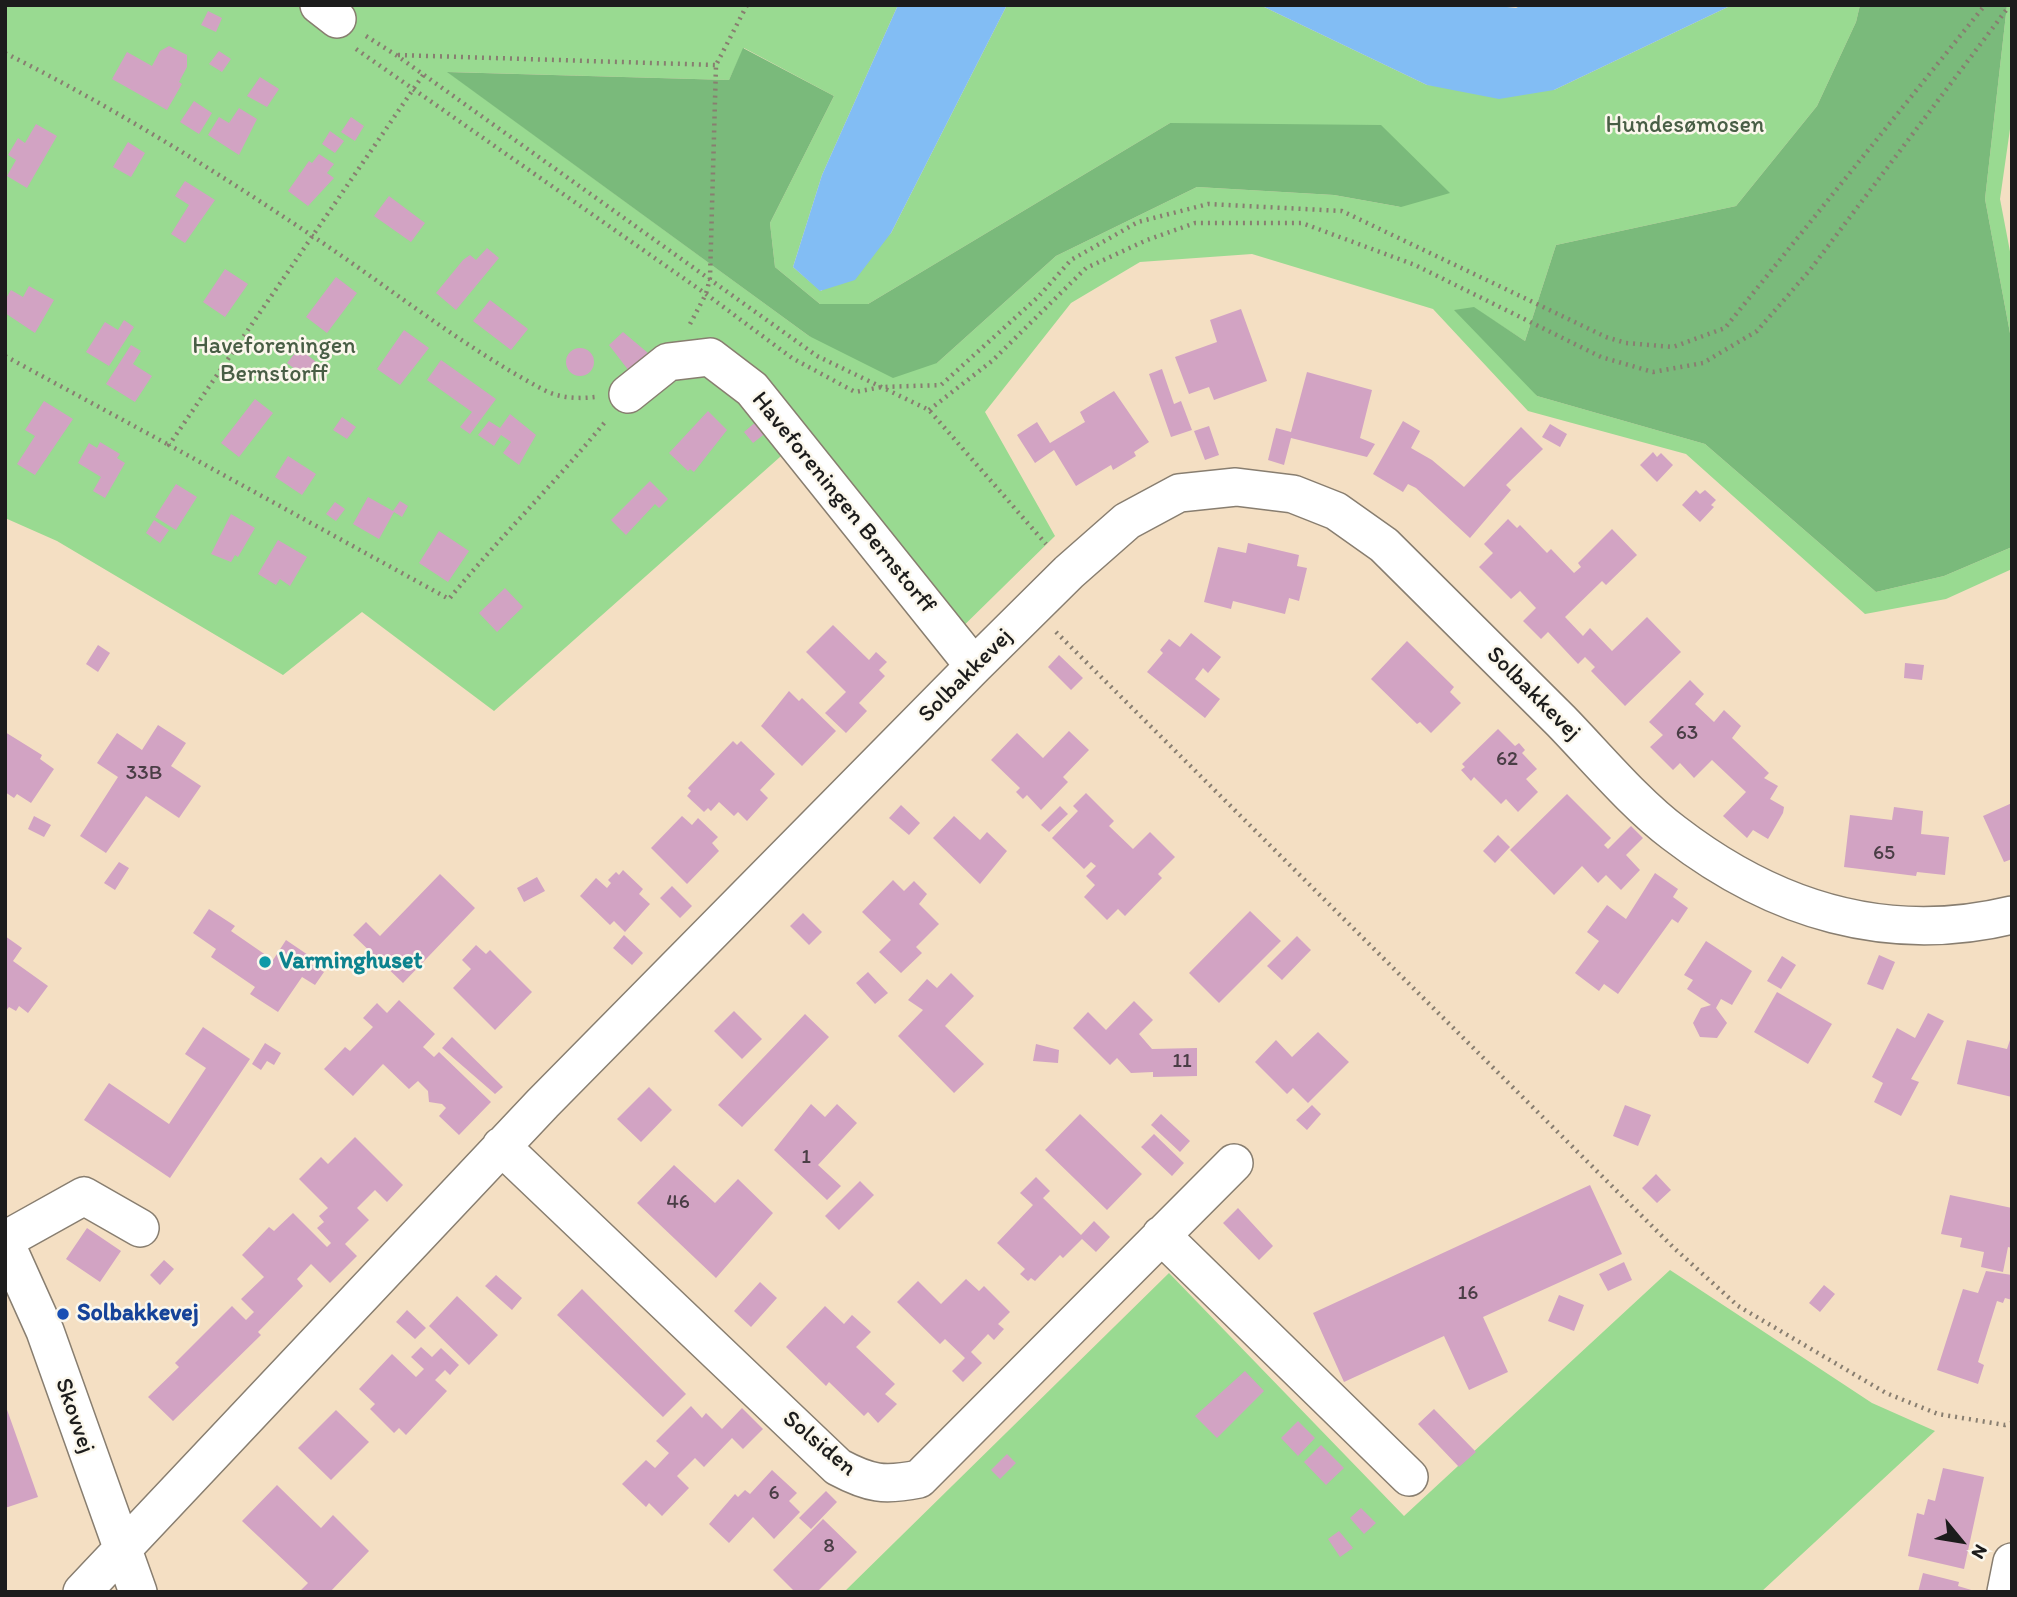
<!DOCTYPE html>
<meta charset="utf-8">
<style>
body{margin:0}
#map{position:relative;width:2017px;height:1597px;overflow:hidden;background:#f4dfc3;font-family:Itim,sans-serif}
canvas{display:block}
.frame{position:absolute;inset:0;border:7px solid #1c1c1c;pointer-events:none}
.north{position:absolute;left:1926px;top:1506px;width:70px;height:70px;-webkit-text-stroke:5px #fbf7ec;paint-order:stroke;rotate:120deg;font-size:19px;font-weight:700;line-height:28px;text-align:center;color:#1c1c1c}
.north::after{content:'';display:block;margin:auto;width:24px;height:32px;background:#1c1c1c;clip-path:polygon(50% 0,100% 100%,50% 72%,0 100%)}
</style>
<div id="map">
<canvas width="2017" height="1597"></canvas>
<div class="frame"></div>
<div class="north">N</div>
</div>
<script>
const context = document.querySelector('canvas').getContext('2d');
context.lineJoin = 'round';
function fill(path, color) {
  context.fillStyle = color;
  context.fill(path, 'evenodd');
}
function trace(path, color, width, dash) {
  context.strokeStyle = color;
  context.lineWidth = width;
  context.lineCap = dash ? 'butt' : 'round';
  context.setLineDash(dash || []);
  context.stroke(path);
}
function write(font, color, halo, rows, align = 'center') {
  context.font = font + ' Itim,sans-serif';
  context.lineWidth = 5;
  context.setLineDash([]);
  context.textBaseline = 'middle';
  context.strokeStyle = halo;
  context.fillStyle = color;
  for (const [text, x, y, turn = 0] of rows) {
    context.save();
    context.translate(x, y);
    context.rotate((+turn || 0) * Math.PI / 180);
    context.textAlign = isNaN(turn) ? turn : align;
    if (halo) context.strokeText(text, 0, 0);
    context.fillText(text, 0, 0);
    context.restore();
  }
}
const green = new Path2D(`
 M5 5H898L822 175 793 267 821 291 891 233 1007 5H1260L1427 85 1554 90 1732 5H1860L1856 22 1817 106 1736 206 1556 245 1525 341 1474 308 1537 396 1705 444 1876 592 1944 576 2012 547V569L1946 599 1865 614 1686 454 1528 411 1433 309 1252 254 1140 262 1071 303 985 412 1055 536 945 644 789 449 494 711 362 612 283 675 57 541 5 518ZM744 48 834 96 770 223 775 267 820 304H868L1170 123 1401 207 1334 195 1197 187 1056 256 937 363 809 336 448 72 729 80Z
 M2007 5H2012V115L2000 199 2012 262V344L1985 199Z
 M1670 1270 1872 1403 1935 1431 1761 1592H844L1169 1273 1404 1516Z`);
const forest = new Path2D(`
 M1860 5H2007L1985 199 2012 344V547L1944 576 1876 592 1705 444 1537 396 1454 310 1474 307 1525 341 1556 245 1736 206 1817 106 1856 22Z
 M743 48 834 96 770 223 775 267 820 304H868L1170 123 1381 125 1450 193 1401 207 1334 195 1197 187 1056 256 937 363 893 378 809 336 447 72 729 80Z`);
const water = new Path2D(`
 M898 5H1007L891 233 855 280 820 291 793 267 822 175Z
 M1260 5H1489L1516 8 1522 5H1732L1554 90 1499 99 1427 85Z`);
const building = new Path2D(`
 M208 11 222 18 216 32 201 25Z
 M169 46 187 55V67L179 82 182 84 167 110 112 79 127 52 152 66 160 51Z
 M219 51 231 59 222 72 209 64Z
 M260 77 279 89 267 107 247 96Z
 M194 101 212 113 199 134 180 122Z
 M239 108 257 119 239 155 208 135 219 117 229 123Z
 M351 117 364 126 355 141 341 132Z
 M36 124 57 136 27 188 7 176 16 160 8 155 18 138 25 143Z
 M330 131 344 141 335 153 322 144Z
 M128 142 145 153 131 177 113 167Z
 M319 154 334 164 327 173 334 178 308 206 288 191 309 161 312 163Z
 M185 181 215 200 185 243 171 234 189 205 175 196Z
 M389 196 425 223 411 242 374 216Z
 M487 248 499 258 456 310 436 293 463 260 470 255 476 260Z
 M225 269 248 284 225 317 203 302Z
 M336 277 357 293 327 333 306 317Z
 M29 286 54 300 35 333 5 313V300L11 290 23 297Z
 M490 300 528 329 511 350 473 321Z
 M1241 309 1267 381 1214 400 1209 387 1189 394 1175 357 1217 342 1210 320Z
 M124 320 134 327 109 366 86 352 105 322 118 330Z
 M404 330 429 348 400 385 377 369Z
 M623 332 648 353 629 371 609 345Z
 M131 345 141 351 133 364 152 376 135 402 106 384Z
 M299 348 316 362 304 376 287 363Z
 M566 362a14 14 0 1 1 28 0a14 14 0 1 1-28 0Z
 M441 360 496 399 470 434 460 427 472 412 427 380Z
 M1162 369 1174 404 1181 401 1192 430 1171 437 1149 374Z
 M1307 372 1372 390 1360 438 1375 444 1367 457 1291 438 1284 465 1268 460 1276 428 1291 432Z
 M1114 391 1149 442 1134 452 1136 456 1113 470 1111 465 1076 486 1054 450 1035 463 1017 435 1037 422 1050 443 1085 422 1080 412Z
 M255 399 273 413 239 457 221 443Z
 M44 401 73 419 35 475 17 464 35 436 25 430Z
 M708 411 727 430 694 472 690 469 688 471 669 453Z
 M510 414 536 435 519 465 503 453 511 442 501 435 494 446 478 435 489 421 500 428Z
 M342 417 356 427 347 439 333 430Z
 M757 421 767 432 753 443 744 432Z
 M1403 421 1420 431 1411 448 1432 460 1464 487 1521 427 1543 449 1506 485 1511 490 1470 538 1416 488 1408 484 1403 492 1373 474Z
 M1550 424 1567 434 1560 447 1542 437Z
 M1209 426 1219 455 1205 460 1194 431Z
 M100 442 120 454 117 458 125 463 105 498 93 491 101 477 78 463 89 443 97 448Z
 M1653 452 1657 457 1661 453 1673 465 1657 482 1640 465Z
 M288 456 316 474 302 495 275 477Z
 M650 481 668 499 659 508 655 504 626 535 611 520Z
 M176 484 197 497 176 530 155 517Z
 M1696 490 1700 494 1705 490 1716 500 1711 505 1714 507 1700 522 1682 505Z
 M368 497 393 511 400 501 408 506 402 517 394 512 379 539 353 524Z
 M335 502 345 509 336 521 326 514Z
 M231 514 255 528 238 557 235 555 231 562 211 554Z
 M1508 519 1517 528 1520 525 1547 553 1551 549 1574 573 1581 567 1578 563 1612 529 1637 555 1606 585 1602 581 1565 617 1583 636 1590 628 1612 651 1647 617 1681 652 1625 706 1591 671 1595 667 1585 657 1578 664 1548 632 1541 639 1523 621 1536 608 1520 591 1511 599 1479 567 1493 553 1484 544Z
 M154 520 169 530 160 543 146 533Z
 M439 531 469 551 448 582 419 563Z
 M278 540 307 557 290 586 280 579 276 585 258 574Z
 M1248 543 1299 555 1297 566 1307 568 1299 601 1289 598 1285 614 1233 601 1231 609 1204 602 1218 547 1246 553Z
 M505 588 523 607 497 632 479 613Z
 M833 625 869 660 876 652 887 662 879 670 885 676 859 703 867 711 846 733 825 713 846 692 806 652Z
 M1191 633 1221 657 1208 673 1203 668 1195 679 1220 699 1205 718 1147 672 1163 653 1160 650 1169 639 1180 647Z
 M1407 641 1454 687 1450 692 1461 703 1431 733 1420 722 1417 724 1371 679Z
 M98 645 110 653 98 672 86 664Z
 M1059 655 1083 678 1071 690 1048 667Z
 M1905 663 1924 665 1922 680 1904 678Z
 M1690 680 1704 694 1695 704 1714 722 1724 710 1741 726 1732 738 1769 773 1764 778 1778 786 1770 799 1784 807 1783 813 1768 839 1753 830 1747 838 1723 816 1746 792 1712 760 1694 778 1680 763 1673 770 1650 747 1663 735 1649 722Z
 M789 691 799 701 802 698 836 731 802 766 761 726Z
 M158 725 186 743 171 766 201 786 179 818 146 796 106 853 80 836 118 777 97 763 117 733 142 750Z
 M1498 729 1515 746 1519 743 1525 750 1522 753 1537 769 1526 779 1538 792 1518 812 1506 799 1501 804 1474 777 1471 781 1461 770 1465 767 1462 764Z
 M1069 731 1089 750 1063 777 1068 782 1041 810 1027 795 1023 799 1016 792 1020 788 991 760 1017 733 1043 758Z
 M5 732 42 755 40 759 54 769 31 803 17 794 14 798 5 792Z
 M733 741 737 745 741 741 775 774 760 790 768 798 747 821 738 812 734 816 719 802 711 811 708 808 704 812 687 796 691 791 688 788Z
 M1086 793 1114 821 1109 826 1133 849 1150 832 1175 857 1158 874 1162 878 1125 916 1118 909 1107 920 1084 897 1095 885 1086 876 1096 866 1091 862 1084 869 1052 838 1078 811 1073 806Z
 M1567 794 1611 838 1604 845 1608 849 1631 826 1643 838 1626 855 1640 870 1621 890 1606 875 1598 883 1582 866 1554 895 1510 850Z
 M2012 803V859L2004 862 1983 816Z
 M901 805 920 823 909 835 889 818Z
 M1060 806 1068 814 1049 832 1041 825Z
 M1894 807 1923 811 1921 834 1949 837 1945 875 1917 872 1916 876 1844 867 1850 815 1892 820Z
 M34 816 51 825 44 837 28 829Z
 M682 816 692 825 698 818 718 837 712 843 719 851 687 884 651 848Z
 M954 816 980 840 987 832 1007 851 980 884 933 838Z
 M1498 835 1510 847 1495 863 1483 851Z
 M119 862 129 868 115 890 104 883Z
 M623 870 643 889 639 894 650 904 625 932 614 921 610 925 580 896 596 878 607 888 611 883 608 880 616 872 619 875Z
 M1655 873 1678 889 1673 897 1688 908 1678 923 1672 919 1618 994 1604 984 1599 991 1575 973 1599 941 1587 932 1607 905 1626 919Z
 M440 874 475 908 403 983 353 935 366 922 380 936Z
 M537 877 545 891 524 902 517 888Z
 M893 880 904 891 914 881 927 894 919 904 939 924 916 947 922 953 901 973 879 952 891 940 862 912Z
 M672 886 692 906 680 918 660 898Z
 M209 909 235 926 231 931 273 960 286 940 314 959 311 964 324 972 315 985 302 977 278 1012 250 994 255 987 211 957 216 949 193 933Z
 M1250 911 1281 941 1219 1003 1189 973Z
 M803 913 822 932 809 945 790 926Z
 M624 935 643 953 632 965 613 948Z
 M5 936 22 948 13 961 48 986 28 1013 19 1006 16 1011 9 1007 5 1012Z
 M1297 936 1311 950 1282 980 1267 966Z
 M1706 941 1752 971 1732 1005 1721 999 1716 1008 1727 1023 1717 1038 1700 1037 1693 1023 1701 1008 1711 1005 1687 989 1693 980 1684 975Z
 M476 945 486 954 490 950 532 992 495 1030 453 988 471 969 462 960Z
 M1879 955 1895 962 1883 990 1867 984Z
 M1782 956 1796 965 1781 989 1767 981Z
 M868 972 888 993 875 1004 856 983Z
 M951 973 974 996 945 1026 984 1064 954 1093 898 1036 923 1010 908 1000 927 979 937 988Z
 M1777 992 1832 1024 1808 1064 1754 1032Z
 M399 1000 435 1034 423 1047 434 1057 439 1052 491 1102 459 1135 439 1116 446 1108 442 1104 429 1102 428 1091 418 1081 409 1089 383 1064 353 1096 324 1069 345 1047 350 1051 373 1027 363 1018 377 1003 387 1013Z
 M1134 1001 1153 1020 1139 1034 1152 1049 1197 1048V1076L1153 1077V1072L1131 1073 1117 1058 1110 1065 1073 1028 1088 1012 1106 1030Z
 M734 1011 762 1039 742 1059 714 1031Z
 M1928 1013 1944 1021 1911 1079 1919 1082 1901 1116 1874 1102 1883 1083 1872 1077 1897 1028 1915 1038Z
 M805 1014 829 1037 742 1127 718 1105Z
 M203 1027 250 1059 170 1178 84 1120 109 1083 169 1124 206 1068 185 1054Z
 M1318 1032 1349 1062 1308 1103 1293 1088 1287 1094 1255 1062 1276 1040 1292 1057Z
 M2012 1034V1097L1957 1084 1967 1040 2007 1049Z
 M452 1037 503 1087 495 1094 442 1048Z
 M265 1043 281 1053 274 1065 267 1061 261 1070 252 1064Z
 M1036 1044 1059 1050 1058 1063 1033 1061Z
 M649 1087 672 1110 641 1142 617 1119Z
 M811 1104 825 1117 837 1104 857 1123 818 1165 841 1186 827 1200 774 1150Z
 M1312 1105 1321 1114 1307 1130 1296 1120Z
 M1625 1105 1651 1115 1638 1146 1613 1136Z
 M1080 1114 1142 1174 1107 1210 1045 1150Z
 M1161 1114 1190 1141 1180 1152 1151 1125Z
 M1154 1134 1184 1163 1172 1176 1141 1147Z
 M355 1137 403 1185 387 1202 375 1190 357 1208 369 1220 345 1244 357 1256 330 1283 311 1264 297 1279 303 1286 258 1332 261 1335 173 1421 148 1397 179 1367 175 1363 232 1306 246 1320 254 1312 241 1299 264 1277 242 1255 269 1227 274 1231 293 1213 327 1247 331 1243 317 1228 324 1222 319 1216 328 1208 299 1179 321 1157 328 1164Z
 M674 1165 715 1203 738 1179 773 1213 716 1278 637 1203Z
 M1656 1174 1671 1190 1657 1203 1642 1188Z
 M1036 1177 1050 1191 1043 1198 1081 1235 1094 1221 1110 1237 1096 1252 1082 1239 1063 1258 1060 1255 1035 1281 1031 1278 1028 1281 1020 1274 1025 1269 997 1243 1033 1205 1020 1193Z
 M860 1181 874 1195 839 1230 825 1216Z
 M1590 1185 1622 1254 1483 1317 1508 1372 1469 1390 1444 1336 1344 1382 1313 1313Z
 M1950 1195 2012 1208V1248L2008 1247 2003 1272 1981 1267 1984 1252 1960 1247 1962 1238 1941 1234Z
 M1238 1208 1273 1246 1259 1260 1223 1223Z
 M87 1228 121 1251 100 1282 66 1259Z
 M164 1260 174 1269 160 1285 150 1275Z
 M1624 1262 1632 1280 1608 1291 1599 1274Z
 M1986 1271 2012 1275V1300L2005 1298 2003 1303 1997 1301 1978 1362 1984 1365 1978 1384 1937 1370 1963 1289 1978 1293Z
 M496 1275 522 1298 512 1310 485 1286Z
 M966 1279 979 1291 984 1286 1010 1312 998 1324 1004 1329 994 1340 988 1334 971 1352 982 1363 963 1382 952 1371 965 1358 945 1339 940 1344 897 1302 918 1281 941 1304Z
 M760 1282 777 1298 751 1327 734 1311Z
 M1824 1285 1835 1294 1820 1312 1809 1303Z
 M582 1289 686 1394 663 1417 557 1315Z
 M1559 1295 1584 1305 1574 1331 1548 1321Z
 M457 1296 498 1335 469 1365 429 1326Z
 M825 1306 844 1324 852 1315 871 1332 856 1347 895 1384 885 1394 897 1404 878 1423 868 1412 864 1416 829 1382 826 1386 786 1347Z
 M407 1310 426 1328 415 1339 396 1322Z
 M421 1347 432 1357 441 1348 459 1365 450 1375 445 1370 435 1380 447 1391 406 1435 399 1428 394 1433 370 1409 375 1404 359 1389 392 1354 416 1377 424 1369 411 1357Z
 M1245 1371 1264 1391 1217 1438 1195 1416Z
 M5 1404 38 1497 5 1508Z
 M691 1406 702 1418 706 1413 722 1429 742 1408 763 1429 743 1449 732 1438 704 1467 695 1458 677 1476 689 1488 662 1516 649 1503 646 1507 622 1484 646 1460 655 1468 669 1453 656 1441Z
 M1434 1409 1476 1452 1459 1467 1418 1424Z
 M336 1410 369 1442 331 1480 298 1448Z
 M1298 1421 1315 1438 1298 1456 1281 1438Z
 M1321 1445 1344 1468 1326 1485 1304 1462Z
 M1007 1454 1016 1463 1000 1479 991 1470Z
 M1943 1468 1984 1477 1964 1569 1908 1556 1917 1513 1924 1515 1928 1499 1935 1501Z
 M772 1470 797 1493 789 1501 800 1512 774 1539 753 1517 729 1543 709 1524 735 1494 738 1497 745 1490 750 1494Z
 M277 1485 321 1528 333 1515 369 1551 330 1592H299L308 1583 242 1521Z
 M826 1491 837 1502 811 1529 799 1518Z
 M1361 1508 1376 1523 1364 1534 1350 1518Z
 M823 1519 857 1552 817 1592H795L773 1570Z
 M1339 1531 1353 1548 1340 1557 1328 1539Z
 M1923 1573 1959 1582 1958 1586 1978 1592H1918Z`);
const path = new Path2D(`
 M366 36 396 55 817 356 929 410 1046 544
 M356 49 706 294 792 358 855 392 882 387 941 385 1038 297 1071 260 1138 222 1208 204 1342 211 1606 337 1626 343 1673 347 1725 328 1985 5
 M5 53C113 107 214 170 314 237 390 288 463 347 544 390 559 398 578 399 595 397
 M398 55 716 65
 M423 75 169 445 449 599C499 538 555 483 605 422
 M690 324 706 294 710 278 716 65 747 5
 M5 356 169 445
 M929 410 992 361 1086 268 1147 240 1195 223H1302L1415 265 1601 357 1653 372 1703 363 1757 331 1810 270 2010 5
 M1056 632 1674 1248 1738 1306 1886 1393 1938 1414 2005 1425 2012 1423`);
const minor = new Path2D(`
 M319 5 337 19
 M628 394 668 362 710 357 752 389 974 666
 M501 1146 838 1467C870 1484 884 1486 919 1479L1234 1163
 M1161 1235 1409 1477
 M5 1240 84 1196 140 1228
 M5 1242 45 1331 138 1592
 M82 1592 543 1103 974 666 1069 572 1127 521 1179 493 1236 487 1293 494 1336 511 1384 545C1443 604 1502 663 1561 721 1595 756 1636 805 1674 833 1774 910 1888 945 2012 915
 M2006 1592 2012 1562`);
const markers = [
 [265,962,7,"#0f9aa8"],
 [63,1314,7,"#1a4fb4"]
];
const numberNames = [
 ["63",1687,734],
 ["62",1507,760],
 ["33B",144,774],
 ["65",1884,854],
 ["11",1182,1062],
 ["1",806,1158],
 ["46",678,1203],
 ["16",1468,1294],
 ["6",774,1494],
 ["8",829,1547]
];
const parkNames = [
 ["Hundesømosen",1685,126],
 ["Haveforeningen",274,347],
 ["Bernstorff",274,375]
];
const streetNames = [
 ["Haveforeningen Bernstorff",843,503,51],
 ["Solbakkevej",966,676,-45],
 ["Solbakkevej",1533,694,45],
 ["Skovvej",74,1416,71],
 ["Solsiden",819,1444,40]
];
const cultureNames = [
 ["Varminghuset",279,962]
];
const transitNames = [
 ["Solbakkevej",77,1314]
];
fill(green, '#99da91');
fill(forest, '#7aba7b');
fill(water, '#82bdf4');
fill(building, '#d2a3c3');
trace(minor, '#887e70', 40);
trace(path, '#887e70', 4.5, [2, 5]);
trace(minor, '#fff', 37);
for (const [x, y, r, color] of markers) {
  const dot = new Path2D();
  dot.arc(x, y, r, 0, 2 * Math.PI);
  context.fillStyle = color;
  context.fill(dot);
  trace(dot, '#fbf7ec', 2.5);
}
write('21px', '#4a3e46', null, numberNames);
write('24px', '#485e45', '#fbf7ec', parkNames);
write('24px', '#1c1c1c', '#fbf7ec', streetNames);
write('bold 24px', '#0d838f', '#fbf7ec', cultureNames, 'left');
write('bold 24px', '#164399', '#fbf7ec', transitNames, 'left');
</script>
